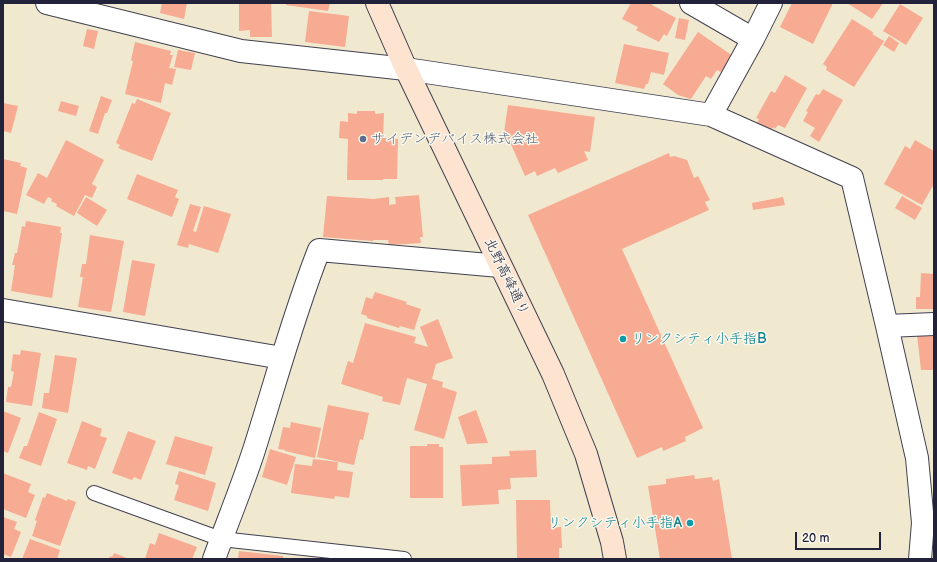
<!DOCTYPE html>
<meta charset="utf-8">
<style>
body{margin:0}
#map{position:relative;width:937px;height:562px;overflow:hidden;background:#f0e9cf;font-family:"Balsamiq Sans",sans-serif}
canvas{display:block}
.frame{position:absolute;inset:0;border:4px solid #22223b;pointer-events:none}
.scale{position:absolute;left:795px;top:532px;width:86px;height:18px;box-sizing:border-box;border:2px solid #22223b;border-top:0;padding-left:5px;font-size:12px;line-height:14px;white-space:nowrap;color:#22223b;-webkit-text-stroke:3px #fbf7ec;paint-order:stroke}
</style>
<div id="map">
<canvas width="937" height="562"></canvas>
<div class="frame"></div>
<div class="scale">20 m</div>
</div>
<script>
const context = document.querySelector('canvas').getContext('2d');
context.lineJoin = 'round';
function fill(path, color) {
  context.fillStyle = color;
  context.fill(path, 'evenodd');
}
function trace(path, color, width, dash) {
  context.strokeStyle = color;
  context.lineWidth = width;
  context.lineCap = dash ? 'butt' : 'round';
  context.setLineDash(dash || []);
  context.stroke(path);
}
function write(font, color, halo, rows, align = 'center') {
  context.font = font + ' "Balsamiq Sans","Klee One",sans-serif';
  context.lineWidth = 3;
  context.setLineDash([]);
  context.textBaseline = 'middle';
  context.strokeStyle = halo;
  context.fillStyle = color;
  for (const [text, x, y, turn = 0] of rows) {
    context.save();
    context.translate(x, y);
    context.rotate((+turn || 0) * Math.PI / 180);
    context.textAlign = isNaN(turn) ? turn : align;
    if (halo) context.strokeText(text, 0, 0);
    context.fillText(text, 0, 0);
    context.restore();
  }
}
const building = new Path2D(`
 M162 3H187L184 19 160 13Z
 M239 3H271L272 37H250V30L239 31Z
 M286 3H330L328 11 286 5Z
 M631 3H653L652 5 676 18 667 36 664 34 659 42 636 30 638 27 622 19Z
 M792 3H833L813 44 780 27Z
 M847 3H883L872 19Z
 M900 4 923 18 906 45 883 31Z
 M309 11 349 16 345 47 305 42Z
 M679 18 689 20 685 40 675 38Z
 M852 19 874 33 872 34 884 41 854 87 826 70 827 67 823 64Z
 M87 29 98 31 94 49 83 46Z
 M698 32 733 56 721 72 717 70 711 79 706 76 691 99 678 95 663 84Z
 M889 36 899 43 894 52 883 45Z
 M135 42 171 51 170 55H173L169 68 176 69 172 85 165 83 161 103 125 94 133 61 131 60Z
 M624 44 669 53 664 75 651 72 648 84H646L644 89 615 83Z
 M178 50 195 53 191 70 174 67Z
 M785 75 807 88 785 128 778 125 775 129 773 127 771 131 757 123 759 119 756 118 771 91 775 93Z
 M823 89 843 100 819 142 810 136 815 128 803 121 808 112 806 111 816 94 819 95Z
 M101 96 112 100 107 113H105L98 134 89 131Z
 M137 99 171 113 152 161 118 148 120 145 116 143 132 103 135 104Z
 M61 101 79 106 76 116 58 111Z
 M3 103 18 106 11 133 3 131Z
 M508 105 595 117 590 152 584 151 588 160 558 173 555 168 537 176 535 171 525 176 509 140 503 139Z
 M357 111H375V114L384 113 383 138 398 139 397 179H383V180H347L348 139 339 138 340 121 348 122V113L357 114Z
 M66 140 104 160 92 184 97 187 92 198 85 195 74 216 56 206 57 204 51 201 52 199 48 197 44 204 26 195 38 173 47 178Z
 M915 140 934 151V184L922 205 884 184 905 146 910 149Z
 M669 153 670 157 674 156 687 160 694 178 698 176 710 200 705 202 709 210 622 249 703 428 685 437 686 441 663 451 662 447 637 458 528 215Z
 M3 159 21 163 20 166 27 168 17 214 3 211Z
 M137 174 178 190 175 197 179 199 172 217 127 199Z
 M419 195 423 237H420L421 243 389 245 388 240H373V241L323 237 327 196 374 199 389 197V205L396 204 395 197Z
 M902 196 922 208 915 220 895 208Z
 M86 197 107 210 97 226 77 213Z
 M783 197 785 205 753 210 752 203Z
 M190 204 201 207 193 231 196 232 204 206 231 214 218 253 189 244 188 248 177 245Z
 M26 221 61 227 60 233H62L52 298 11 291 15 265H12L15 253H17L22 226 25 227Z
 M90 235 124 241 111 312 78 307 83 277H80L82 264H86Z
 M132 260 155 264 145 316 123 312Z
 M921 273 934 274V309H916V297H920Z
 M375 292 407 302 406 304 421 309 414 330 400 326 399 328 367 318V316L361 314 366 297 372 299Z
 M438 319 453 358 436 364 432 379 443 382 442 387 457 392 444 439 414 430 427 384 407 378 400 405 382 401 383 397 341 384 348 361 353 363 365 323 416 337 414 343 428 347 420 327Z
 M916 326H934V370H921Z
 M21 350 41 353 32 406 6 402 8 387H11L14 372 11 371 13 354 20 355Z
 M55 355 77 358 68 413 42 408 44 393H49Z
 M328 405 369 413 363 440 360 439 354 465 317 457Z
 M476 410 488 443 467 444 458 417Z
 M3 411 21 418 8 453 3 451Z
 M39 412 57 419 41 466 19 458 24 446H27Z
 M82 421 102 429 100 436 107 438 95 469 88 466 87 470 67 463Z
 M291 422 321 428 315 458 285 451V450L278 449 283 427 290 428Z
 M128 431 156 441 141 480 134 477 132 480 112 473Z
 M175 436 213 447 205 475 166 464Z
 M427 444H439V447H443V498H410V446H427Z
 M270 449 296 457 287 485 262 477Z
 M536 450 537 477 510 478 511 489 498 490 499 504 462 506 460 465 492 464V457L510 456 509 451Z
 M313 459 338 462 337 470 353 472 349 498 335 496 334 499 291 493 295 464 312 466Z
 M179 471 216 483 208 511 174 500 179 485 175 484Z
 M3 473 31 484 28 492 35 495 26 518 3 509Z
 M694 475 695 479 712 477 713 481 719 479 732 559H660L648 486 666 484V479Z
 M47 493 67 501 68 499 76 502 60 546 32 536 37 521 35 520 43 497 45 498Z
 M516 500H550L551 528 561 527 562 548H559V559H517Z
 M3 517 17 522 14 529 21 532 11 557 3 554Z
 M159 533 197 547 192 559H145L150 543 155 545Z
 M30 539 60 550 57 559H22Z
 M239 551 283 556V559H238Z
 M114 553 129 559H109L110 556 112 557Z`);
const lane = new Path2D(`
 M94 493 221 539 404 559`);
const street = new Path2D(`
 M47 3 241 51 406 69 711 115 852 178 887 326 917 458 923 523 920 559
 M691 3 753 39
 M711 115 753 39 771 3
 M3 310 282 358
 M887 326 934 324
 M214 559C227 523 242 487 254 450 275 384 293 316 319 250L500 266`);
const secondary = new Path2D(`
 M377 3 406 69 553 374 586 454 612 542 615 559`);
const markers = [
 [363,139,4,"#5c6f8a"],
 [623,339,4,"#0f9aa8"],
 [690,523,4,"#0f9aa8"]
];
const serviceNames = [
 ["サイデンデバイス株式会社",371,139]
];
const streetNames = [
 ["北野高峰通り",506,277,64]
];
const cultureNames = [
 ["リンクシティ小手指B",631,339],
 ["リンクシティ小手指A",682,523,"right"]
];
fill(building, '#f7ab92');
trace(lane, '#414051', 16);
trace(street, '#414051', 24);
trace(secondary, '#414051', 24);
trace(lane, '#fff', 14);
trace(street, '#fff', 22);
trace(secondary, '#fde4d1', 22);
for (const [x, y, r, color] of markers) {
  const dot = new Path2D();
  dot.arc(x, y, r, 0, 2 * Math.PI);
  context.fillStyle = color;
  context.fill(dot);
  trace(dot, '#fbf7ec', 1.5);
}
write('14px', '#4e5e75', '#fbf7ec', serviceNames, 'left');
write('14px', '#22223b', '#fbf7ec', streetNames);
write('14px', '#0d838f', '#fbf7ec', cultureNames, 'left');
</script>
